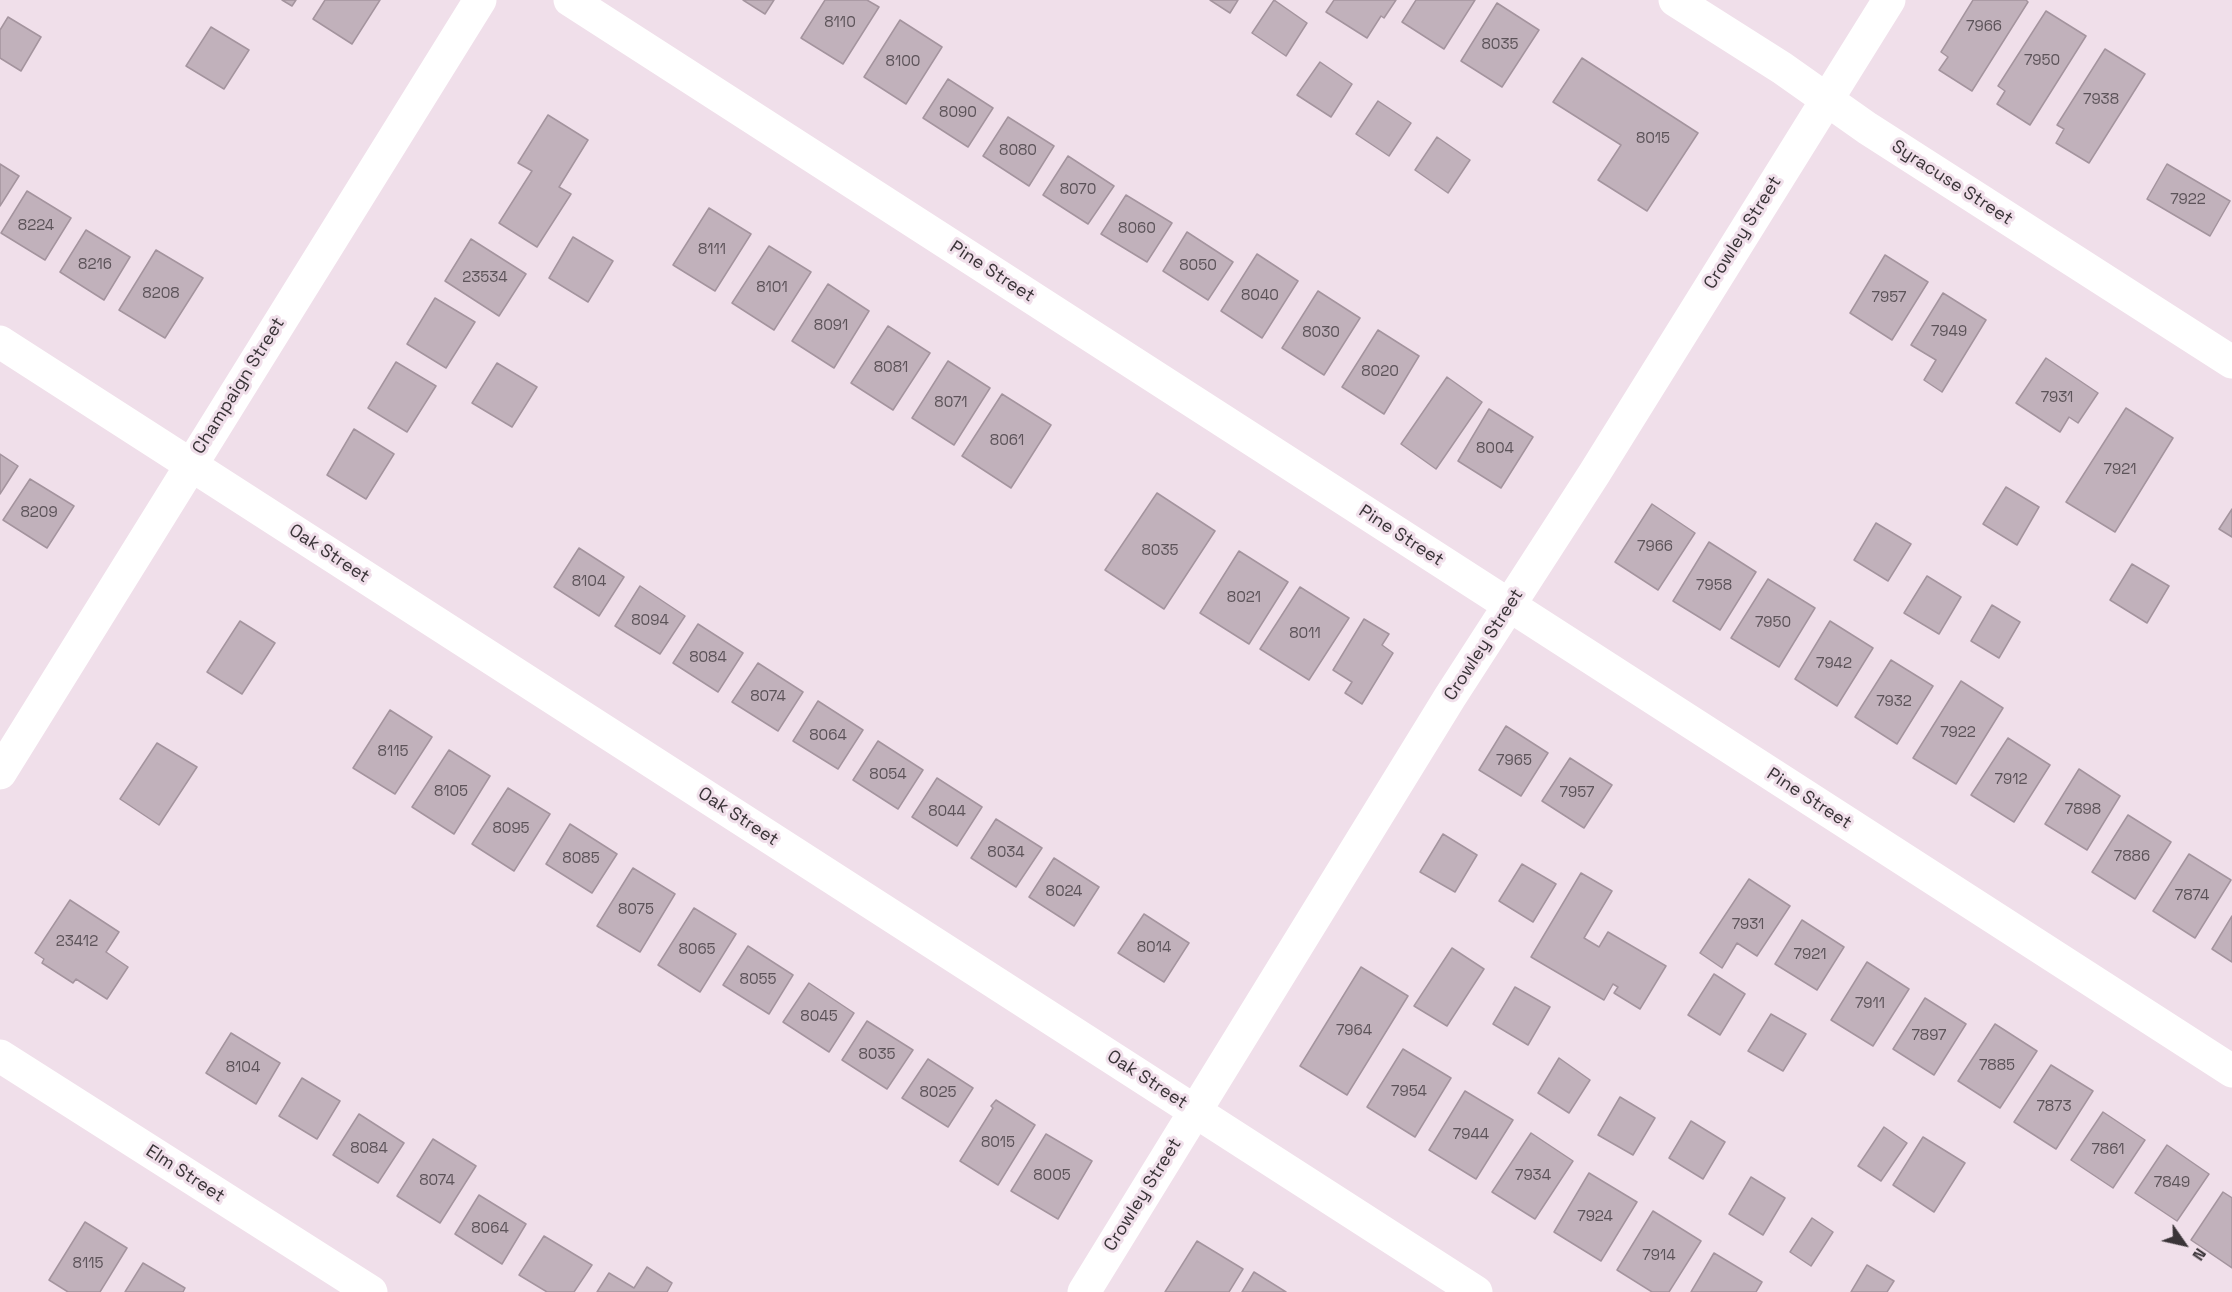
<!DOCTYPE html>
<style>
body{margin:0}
#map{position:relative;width:2232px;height:1292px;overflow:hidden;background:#f0dfea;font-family:"Space Grotesk",sans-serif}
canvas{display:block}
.north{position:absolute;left:2154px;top:1214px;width:60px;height:60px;-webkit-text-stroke:4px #f0dfea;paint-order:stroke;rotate:124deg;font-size:16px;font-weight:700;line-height:24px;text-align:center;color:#3a3438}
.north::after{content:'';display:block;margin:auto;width:21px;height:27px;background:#3a3438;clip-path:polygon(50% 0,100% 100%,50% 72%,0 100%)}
</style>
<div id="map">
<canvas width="2232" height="1292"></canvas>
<div class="north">N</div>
</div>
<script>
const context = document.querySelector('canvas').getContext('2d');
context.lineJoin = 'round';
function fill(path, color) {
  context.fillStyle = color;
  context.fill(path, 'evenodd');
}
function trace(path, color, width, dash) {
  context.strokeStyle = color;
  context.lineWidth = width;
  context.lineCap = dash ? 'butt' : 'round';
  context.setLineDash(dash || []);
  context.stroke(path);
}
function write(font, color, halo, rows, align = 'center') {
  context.font = font + ' "Space Grotesk",sans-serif';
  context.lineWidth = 6;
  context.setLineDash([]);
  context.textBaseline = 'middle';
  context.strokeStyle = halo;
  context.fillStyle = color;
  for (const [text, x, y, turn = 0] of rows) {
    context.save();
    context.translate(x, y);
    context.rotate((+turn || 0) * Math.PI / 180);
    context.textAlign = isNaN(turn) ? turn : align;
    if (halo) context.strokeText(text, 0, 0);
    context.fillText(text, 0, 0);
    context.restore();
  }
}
const building = new Path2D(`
 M282 0H296L292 6Z
 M325 0H380L352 44 313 19Z
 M743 0H774L765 14Z
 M825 0H867L879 7 843 64 801 38Z
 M1210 0H1238L1230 13Z
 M1274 0 1307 23 1286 56 1252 33Z
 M1334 0H1396L1384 18 1381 16 1367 38 1326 12Z
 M1416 0H1475L1444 49 1402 22Z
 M1973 0H2026L2028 2 1972 91 1939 70 1948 57 1941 52Z
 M1497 3 1539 30 1502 87 1461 61Z
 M2046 11 2086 36 2030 125 1997 104 2005 91 1998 86Z
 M8 17 41 37 21 71 0 58V30Z
 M900 20 942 47 906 104 864 77Z
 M211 27 249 50 224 89 186 66Z
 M2105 49 2145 74 2089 163 2056 143 2064 129 2057 125Z
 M1582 58 1698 133 1647 211 1598 180 1621 145 1553 102Z
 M1320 62 1352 84 1331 117 1297 95Z
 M948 79 993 108 968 147 923 118Z
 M1378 101 1411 123 1389 156 1356 134Z
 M548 115 588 140 559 187 571 194 537 247 499 223 532 171 518 163Z
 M1008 117 1054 146 1029 186 983 156Z
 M1437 137 1470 160 1448 193 1415 170Z
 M1068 156 1114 186 1088 224 1043 195Z
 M0 164 19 176 0 206Z
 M2167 164 2230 201 2210 236 2147 199Z
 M27 191 71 218 45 260 1 233Z
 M1126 195 1172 223 1147 262 1101 234Z
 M709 208 751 234 715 291 673 265Z
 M86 230 130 257 104 300 60 272Z
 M1187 232 1233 262 1208 300 1163 271Z
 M573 237 613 261 588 302 549 278Z
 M471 239 526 274 499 316 445 281Z
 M769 246 811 272 774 330 732 303Z
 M156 250 203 278 165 338 119 310Z
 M1257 254 1298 281 1262 338 1221 311Z
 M1885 255 1928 282 1892 340 1850 313Z
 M828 284 869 311 834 368 792 341Z
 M1318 291 1360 318 1324 375 1282 348Z
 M1943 293 1986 320 1942 392 1924 380 1936 360 1911 345Z
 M435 298 475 322 446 368 407 344Z
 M888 326 930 353 893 410 851 383Z
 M1378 330 1419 356 1384 414 1342 387Z
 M2046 358 2098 393 2078 423 2069 417 2060 432 2016 403Z
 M948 361 990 388 954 445 912 418Z
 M396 362 436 386 407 432 368 408Z
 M497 363 537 387 512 427 472 403Z
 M1447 377 1482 402 1436 469 1401 444Z
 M1002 394 1051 425 1011 488 962 456Z
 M2126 408 2173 438 2115 532 2066 502Z
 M1489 409 1533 437 1501 488 1458 461Z
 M354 429 394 454 366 499 327 475Z
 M0 454 18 466 0 494Z
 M30 479 74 506 47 548 3 520Z
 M2006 487 2039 507 2017 545 1983 524Z
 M1157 493 1215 531 1164 609 1105 570Z
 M1652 504 1695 533 1658 590 1615 562Z
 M2232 509V537L2219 529Z
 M1876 523 1911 544 1888 581 1854 560Z
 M1709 542 1756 572 1720 630 1673 601Z
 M579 548 624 577 599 616 554 587Z
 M1239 551 1288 582 1249 644 1200 613Z
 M2132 564 2169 586 2147 623 2110 600Z
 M1927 576 1961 597 1939 634 1904 613Z
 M1768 579 1815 608 1779 667 1731 638Z
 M640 586 685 616 660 654 615 626Z
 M1300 587 1349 618 1309 680 1260 649Z
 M1992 605 2020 622 1999 658 1971 641Z
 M1364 619 1389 634 1382 645 1393 653 1362 704 1345 693 1352 682 1333 670Z
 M240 621 275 643 242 694 207 672Z
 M1830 621 1873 648 1837 706 1795 679Z
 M698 624 743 653 718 692 673 663Z
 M1891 660 1933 686 1897 744 1855 717Z
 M758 663 803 692 778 731 732 702Z
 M1961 681 2003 708 1956 784 1913 758Z
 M818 701 863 730 838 769 793 741Z
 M390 710 432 737 395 794 353 768Z
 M1506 726 1548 753 1521 796 1479 770Z
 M2008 738 2050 765 2014 822 1971 795Z
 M878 741 923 770 898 809 853 780Z
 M157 743 197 767 159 825 120 799Z
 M449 750 490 776 454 834 412 807Z
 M1570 758 1612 785 1584 828 1542 801Z
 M2079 769 2120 796 2087 850 2045 824Z
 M937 778 982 807 957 846 912 817Z
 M508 788 550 814 514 871 472 844Z
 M2128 815 2171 842 2135 899 2092 872Z
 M996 819 1042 848 1016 887 971 858Z
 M570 824 617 854 592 893 546 864Z
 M1443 834 1477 855 1455 892 1420 872Z
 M2189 854 2231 880 2195 938 2153 911Z
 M1054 858 1099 887 1074 926 1029 897Z
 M1522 864 1556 884 1533 922 1499 901Z
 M633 868 675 894 640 952 597 926Z
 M1581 873 1612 891 1584 938 1599 947 1608 932 1666 966 1640 1009 1614 993 1618 987 1613 984 1604 1000 1531 957Z
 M1749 879 1790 906 1757 956 1737 943 1722 968 1700 953Z
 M70 900 119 932 106 952 128 967 107 999 76 979 73 983 42 963 44 959 35 953Z
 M694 908 736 934 700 992 658 965Z
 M1144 914 1189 943 1164 982 1118 953Z
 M2232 916V962L2212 949Z
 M1802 920 1844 947 1817 990 1775 964Z
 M748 946 793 975 769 1014 723 985Z
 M1452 948 1484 969 1447 1026 1414 1006Z
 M1867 962 1909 989 1873 1046 1831 1020Z
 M1361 967 1408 996 1347 1095 1300 1066Z
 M1714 974 1745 994 1720 1035 1688 1015Z
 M809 983 854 1013 829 1052 783 1022Z
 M1515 987 1550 1007 1528 1045 1493 1024Z
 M1925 998 1966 1024 1934 1075 1893 1049Z
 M1771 1014 1806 1034 1783 1071 1748 1051Z
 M867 1021 913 1050 887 1089 842 1060Z
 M1995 1024 2037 1051 2000 1108 1958 1081Z
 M231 1033 280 1063 256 1104 206 1073Z
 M1403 1049 1451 1078 1415 1137 1367 1107Z
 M1559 1058 1590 1080 1569 1113 1538 1093Z
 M928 1059 973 1088 948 1127 902 1098Z
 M2051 1065 2093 1091 2056 1149 2014 1122Z
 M302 1078 340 1101 317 1139 279 1116Z
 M1465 1091 1513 1120 1476 1179 1429 1150Z
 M1620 1097 1655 1118 1633 1155 1598 1135Z
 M996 1100 1035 1125 998 1185 960 1161 993 1108 991 1106Z
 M2103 1112 2145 1140 2113 1188 2071 1160Z
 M359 1114 404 1143 378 1183 333 1155Z
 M1691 1121 1725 1142 1703 1179 1669 1158Z
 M1884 1127 1907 1143 1881 1181 1858 1166Z
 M1531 1133 1573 1161 1535 1219 1492 1192Z
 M1046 1134 1092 1161 1058 1219 1011 1191Z
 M1923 1137 1965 1163 1934 1212 1893 1185Z
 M433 1139 476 1166 440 1223 397 1196Z
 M2167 1145 2209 1174 2177 1221 2135 1193Z
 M1589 1173 1637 1202 1601 1261 1554 1232Z
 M1751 1177 1785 1198 1763 1235 1729 1214Z
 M2223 1192 2232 1198V1268L2191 1240Z
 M479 1195 526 1224 502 1264 455 1234Z
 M1653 1211 1701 1241 1669 1292H1652L1617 1270Z
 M1812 1218 1833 1232 1811 1266 1790 1252Z
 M85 1222 127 1248 100 1292H68L49 1280Z
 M544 1236 592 1265 574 1292H547L519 1275Z
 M1197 1241 1243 1269 1229 1292H1165Z
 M1714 1253 1762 1282 1756 1292H1691Z
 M143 1263 185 1288 183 1292H125Z
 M1867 1265 1894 1281 1887 1292H1851Z
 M647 1267 672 1283 667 1292H597L609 1273 634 1288Z
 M1254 1272 1286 1292H1242Z`);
const minor = new Path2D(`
 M570 0 2232 1071
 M1675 0 1782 68 1867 128 2232 362
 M0 342 1476 1292
 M0 773 480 0
 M0 1056 371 1292
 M1084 1292 1450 697 1594 474 1889 0`);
const numberNames = [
 ["8110",840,23],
 ["7966",1984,27],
 ["8035",1500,45],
 ["7950",2042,61],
 ["8100",903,62],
 ["7938",2101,100],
 ["8090",958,113],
 ["8015",1653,139],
 ["8080",1018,151],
 ["8070",1078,190],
 ["7922",2188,200],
 ["8224",36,226],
 ["8060",1137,229],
 ["8111",712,250],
 ["8216",95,265],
 ["8050",1198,266],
 ["23534",485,278],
 ["8101",772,288],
 ["8208",161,294],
 ["8040",1260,296],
 ["7957",1889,298],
 ["8091",831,326],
 ["7949",1949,332],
 ["8030",1321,333],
 ["8081",891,368],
 ["8020",1380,372],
 ["7931",2057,398],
 ["8071",951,403],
 ["8061",1007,441],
 ["8004",1495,449],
 ["7921",2120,470],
 ["8209",39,513],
 ["7966",1655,547],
 ["8035",1160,551],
 ["8104",589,582],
 ["7958",1714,586],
 ["8021",1244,598],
 ["8094",650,621],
 ["7950",1773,623],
 ["8011",1305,634],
 ["8084",708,658],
 ["7942",1834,664],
 ["8074",768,697],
 ["7932",1894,702],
 ["7922",1958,733],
 ["8064",828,736],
 ["8115",393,752],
 ["7965",1514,761],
 ["8054",888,775],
 ["7912",2011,780],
 ["8105",451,792],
 ["7957",1577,793],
 ["7898",2083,810],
 ["8044",947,812],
 ["8095",511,829],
 ["8034",1006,853],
 ["7886",2132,857],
 ["8085",581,859],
 ["8024",1064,892],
 ["7874",2192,896],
 ["8075",636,910],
 ["7931",1748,925],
 ["23412",77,942],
 ["8014",1154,948],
 ["8065",697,950],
 ["7921",1810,955],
 ["8055",758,980],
 ["7911",1870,1004],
 ["8045",819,1017],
 ["7964",1354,1031],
 ["7897",1929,1036],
 ["8035",877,1055],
 ["7885",1997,1066],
 ["8104",243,1068],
 ["7954",1409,1092],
 ["8025",938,1093],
 ["7873",2054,1107],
 ["7944",1471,1135],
 ["8015",998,1143],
 ["8084",369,1149],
 ["7861",2108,1150],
 ["8005",1052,1176],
 ["7934",1533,1176],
 ["8074",437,1181],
 ["7849",2172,1183],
 ["7924",1595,1217],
 ["8064",490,1229],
 ["7914",1659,1256],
 ["8115",88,1264]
];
const streetNames = [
 ["Syracuse Street",1952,183,33],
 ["Crowley Street",1743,233,-58],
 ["Pine Street",992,272,33],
 ["Champaign Street",239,386,-58],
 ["Pine Street",1401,536,33],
 ["Oak Street",329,554,33],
 ["Crowley Street",1484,645,-57],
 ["Pine Street",1809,799,33],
 ["Oak Street",738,817,33],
 ["Oak Street",1147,1080,33],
 ["Elm Street",185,1174,33],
 ["Crowley Street",1143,1195,-58]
];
fill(building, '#c1b1bb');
trace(building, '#a4949e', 1.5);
trace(minor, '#fff', 33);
write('15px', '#5c5359', null, numberNames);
write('18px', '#3a3438', '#f0dfea', streetNames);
</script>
